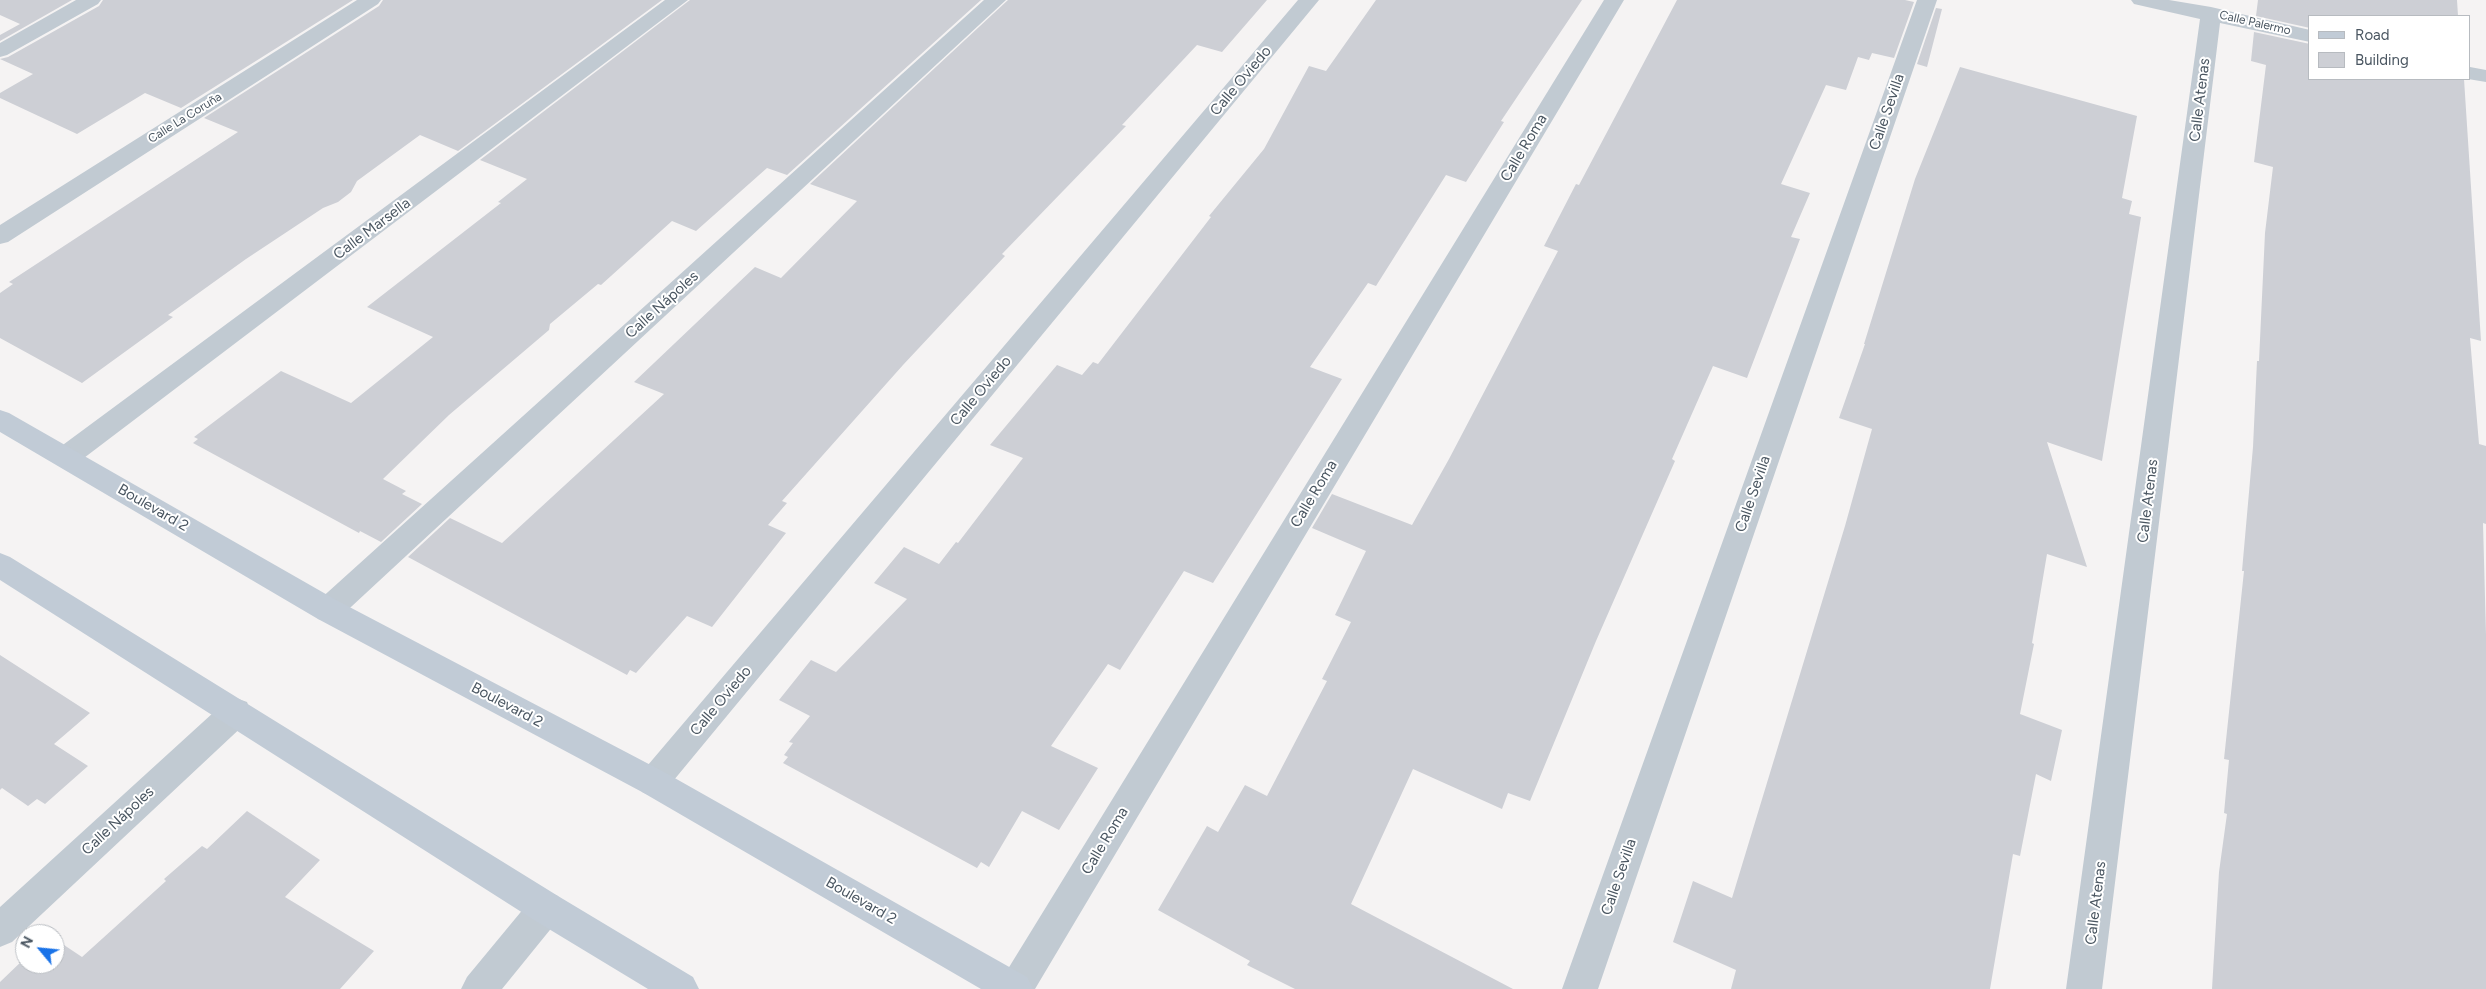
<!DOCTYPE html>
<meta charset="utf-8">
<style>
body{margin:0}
#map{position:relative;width:2486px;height:989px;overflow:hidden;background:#f5f3f3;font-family:Figtree,sans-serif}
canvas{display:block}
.legend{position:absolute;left:2308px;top:15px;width:162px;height:65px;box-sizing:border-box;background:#fff;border:1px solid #b7bbc0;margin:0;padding:6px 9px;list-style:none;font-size:15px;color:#4a5661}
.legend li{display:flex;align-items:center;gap:10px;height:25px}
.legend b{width:25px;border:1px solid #b7bbc0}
.north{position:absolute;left:15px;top:924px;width:50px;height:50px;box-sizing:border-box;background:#fff;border:1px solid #b7bbc0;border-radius:50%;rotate:298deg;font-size:14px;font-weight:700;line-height:20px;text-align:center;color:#4a5661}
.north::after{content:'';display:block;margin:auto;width:18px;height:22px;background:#1a73e8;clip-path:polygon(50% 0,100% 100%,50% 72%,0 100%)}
</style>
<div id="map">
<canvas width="2486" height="989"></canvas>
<ul class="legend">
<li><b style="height:6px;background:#c1cbd6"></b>Road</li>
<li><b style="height:14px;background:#cdcfd5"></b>Building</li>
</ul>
<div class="north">N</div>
</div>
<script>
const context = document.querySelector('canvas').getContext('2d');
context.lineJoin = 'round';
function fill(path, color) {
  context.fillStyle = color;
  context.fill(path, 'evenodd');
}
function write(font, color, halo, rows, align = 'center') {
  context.font = font + ' Figtree,sans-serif';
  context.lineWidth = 4;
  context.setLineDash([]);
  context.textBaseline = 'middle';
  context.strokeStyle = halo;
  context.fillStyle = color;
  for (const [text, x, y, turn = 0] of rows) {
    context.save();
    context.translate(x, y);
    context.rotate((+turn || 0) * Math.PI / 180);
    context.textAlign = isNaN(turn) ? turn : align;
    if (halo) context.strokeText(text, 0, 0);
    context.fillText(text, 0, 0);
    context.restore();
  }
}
const building = new Path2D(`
 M0 0H72L0 41V35L20 24 0 15Z
 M103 0H353L181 108 145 93 77 134 0 98V93L33 74 0 59 8 57 99 6Z
 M383 0H662L458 151 420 135 357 181 351 192 338 202 323 208 246 259 168 315 173 317 82 383 0 338V293L13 284 9 282 238 132 204 118 379 6Z
 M690 0H981L787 175 767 168 696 231 672 221 601 285 598 284 550 324 549 330 449 415 383 479 406 491 402 494 422 504 381 542 360 531 359 533 193 443 198 439 194 437 281 371 351 403 433 337 367 307 501 203 498 202 527 179 480 160Z
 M1008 0H1267L1222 52 1197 45 1122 125 1126 126 1002 254 1005 256 903 365 782 501 787 503 768 525 786 533 712 627 687 616 636 673 630 670 627 675 408 557 450 518 502 543 664 394 634 382 755 267 781 278 857 201 810 184Z
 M1376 0H1582L1501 121 1504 122 1466 182 1446 175 1376 286 1368 283 1310 367 1342 379 1213 583 1184 571 1120 670 1108 664 1051 746 1098 768 1059 830 1022 811 989 867 981 862 977 868 783 763 788 757 784 755 793 743 789 742 810 716 779 700 811 660 836 672 907 599 874 583 904 547 939 564 956 542 958 543 1023 458 990 445 1057 365 1082 375 1093 362 1098 364 1211 217 1209 216 1264 149 1309 66 1326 71Z
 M1677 0H1905L1914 2 1894 58 1872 53 1869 60 1858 57 1846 90 1826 85 1781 184 1810 193 1791 237 1800 239 1747 378 1713 366 1672 459 1675 461 1596 641 1530 801 1508 793 1502 809 1413 769 1351 904 1513 989H1295L1247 965 1250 961 1158 910 1207 826 1218 832 1245 785 1267 796 1327 681 1322 679 1351 622 1335 615 1366 551 1312 528 1332 494 1412 525 1449 459 1558 251 1544 246 1576 184 1579 185Z
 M2258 0H2457L2458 16H2310V28L2256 16Z
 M1936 8 1942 9 1927 67 1917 64Z
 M2254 32 2310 44V79H2464L2481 341 2470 338 2479 444 2486 446V524L2483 523 2486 635V989H2212L2219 872 2227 814 2224 813 2229 760 2224 759 2244 571H2242L2253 447 2257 361H2259L2265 233 2273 167 2254 162 2266 65 2251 61Z
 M1960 67 2137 116 2122 198 2132 201 2129 214 2141 217 2102 461 2047 442 2087 567 2047 554 2032 643 2034 644 2020 714 2062 730 2051 781 2036 774 2020 856 2013 854 1990 989H1731L1736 970 1673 942 1693 881 1732 898 1845 526 1872 429 1839 418 1865 344H1864L1915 179Z
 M0 655 90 713 54 744 88 766 45 804 37 799 28 806 2 788 0 790Z
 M247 811 320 860 285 897 374 951 340 989H0V982L25 958V964H55V939L82 957 166 881 164 879 202 846 207 849Z`);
const street = new Path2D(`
 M76 0H101L98 4 7 55 0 57V43Z
 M357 0H381L378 4 8 242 0 244V225Z
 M665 0H688L76 464 66 467 56 464 53 457 56 450Z
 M984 0H1006L338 619 328 622 318 619 313 610 318 601Z
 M1298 0H1319L664 792 653 797 642 792 637 782 642 772Z
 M1604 0H1624L1035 989H997L1003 977Z
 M1917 0H1937L1598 989H1562Z
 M2131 0H2169L2211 7 2310 30V42L2220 23 2102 989H2066L2200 19 2134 4Z
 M2470 67 2486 70V82L2468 79H2470Z
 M236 698 247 702 251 712 247 722 12 942 0 947V907L225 702Z
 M546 891 558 896 563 908 558 920 502 989H461L467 977 534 896Z`);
const secondary = new Path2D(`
 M0 410 9 413 338 601 664 772 1027 977 1033 989H981L642 792 318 619 0 432Z
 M0 553 10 557 558 896 693 977 699 989H648L534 920 0 580Z`);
const farStreetnames = [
 ["Calle Palermo",2255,23,13],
 ["Calle La Coruña",185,118,-32]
];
const streetNames = [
 ["Calle Oviedo",1241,81,-50],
 ["Calle Atenas",2200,100,-83],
 ["Calle Sevilla",1887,112,-71],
 ["Calle Roma",1524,148,-59],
 ["Calle Marsella",372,229,-37],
 ["Calle Nápoles",662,305,-42],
 ["Calle Oviedo",981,391,-50],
 ["Calle Roma",1314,494,-59],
 ["Calle Sevilla",1753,494,-71],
 ["Calle Atenas",2148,501,-83],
 ["Boulevard 2",153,508,30],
 ["Calle Oviedo",721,701,-50],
 ["Boulevard 2",507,705,28],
 ["Calle Nápoles",118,821,-43],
 ["Calle Roma",1105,841,-59],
 ["Calle Sevilla",1619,877,-71],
 ["Boulevard 2",861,901,30],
 ["Calle Atenas",2096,903,-83]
];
fill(building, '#cdcfd5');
fill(street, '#c1cad2');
fill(secondary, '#c1cbd6');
write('12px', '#4a5661', '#fff', farStreetnames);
write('15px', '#4a5661', '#fff', streetNames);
</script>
